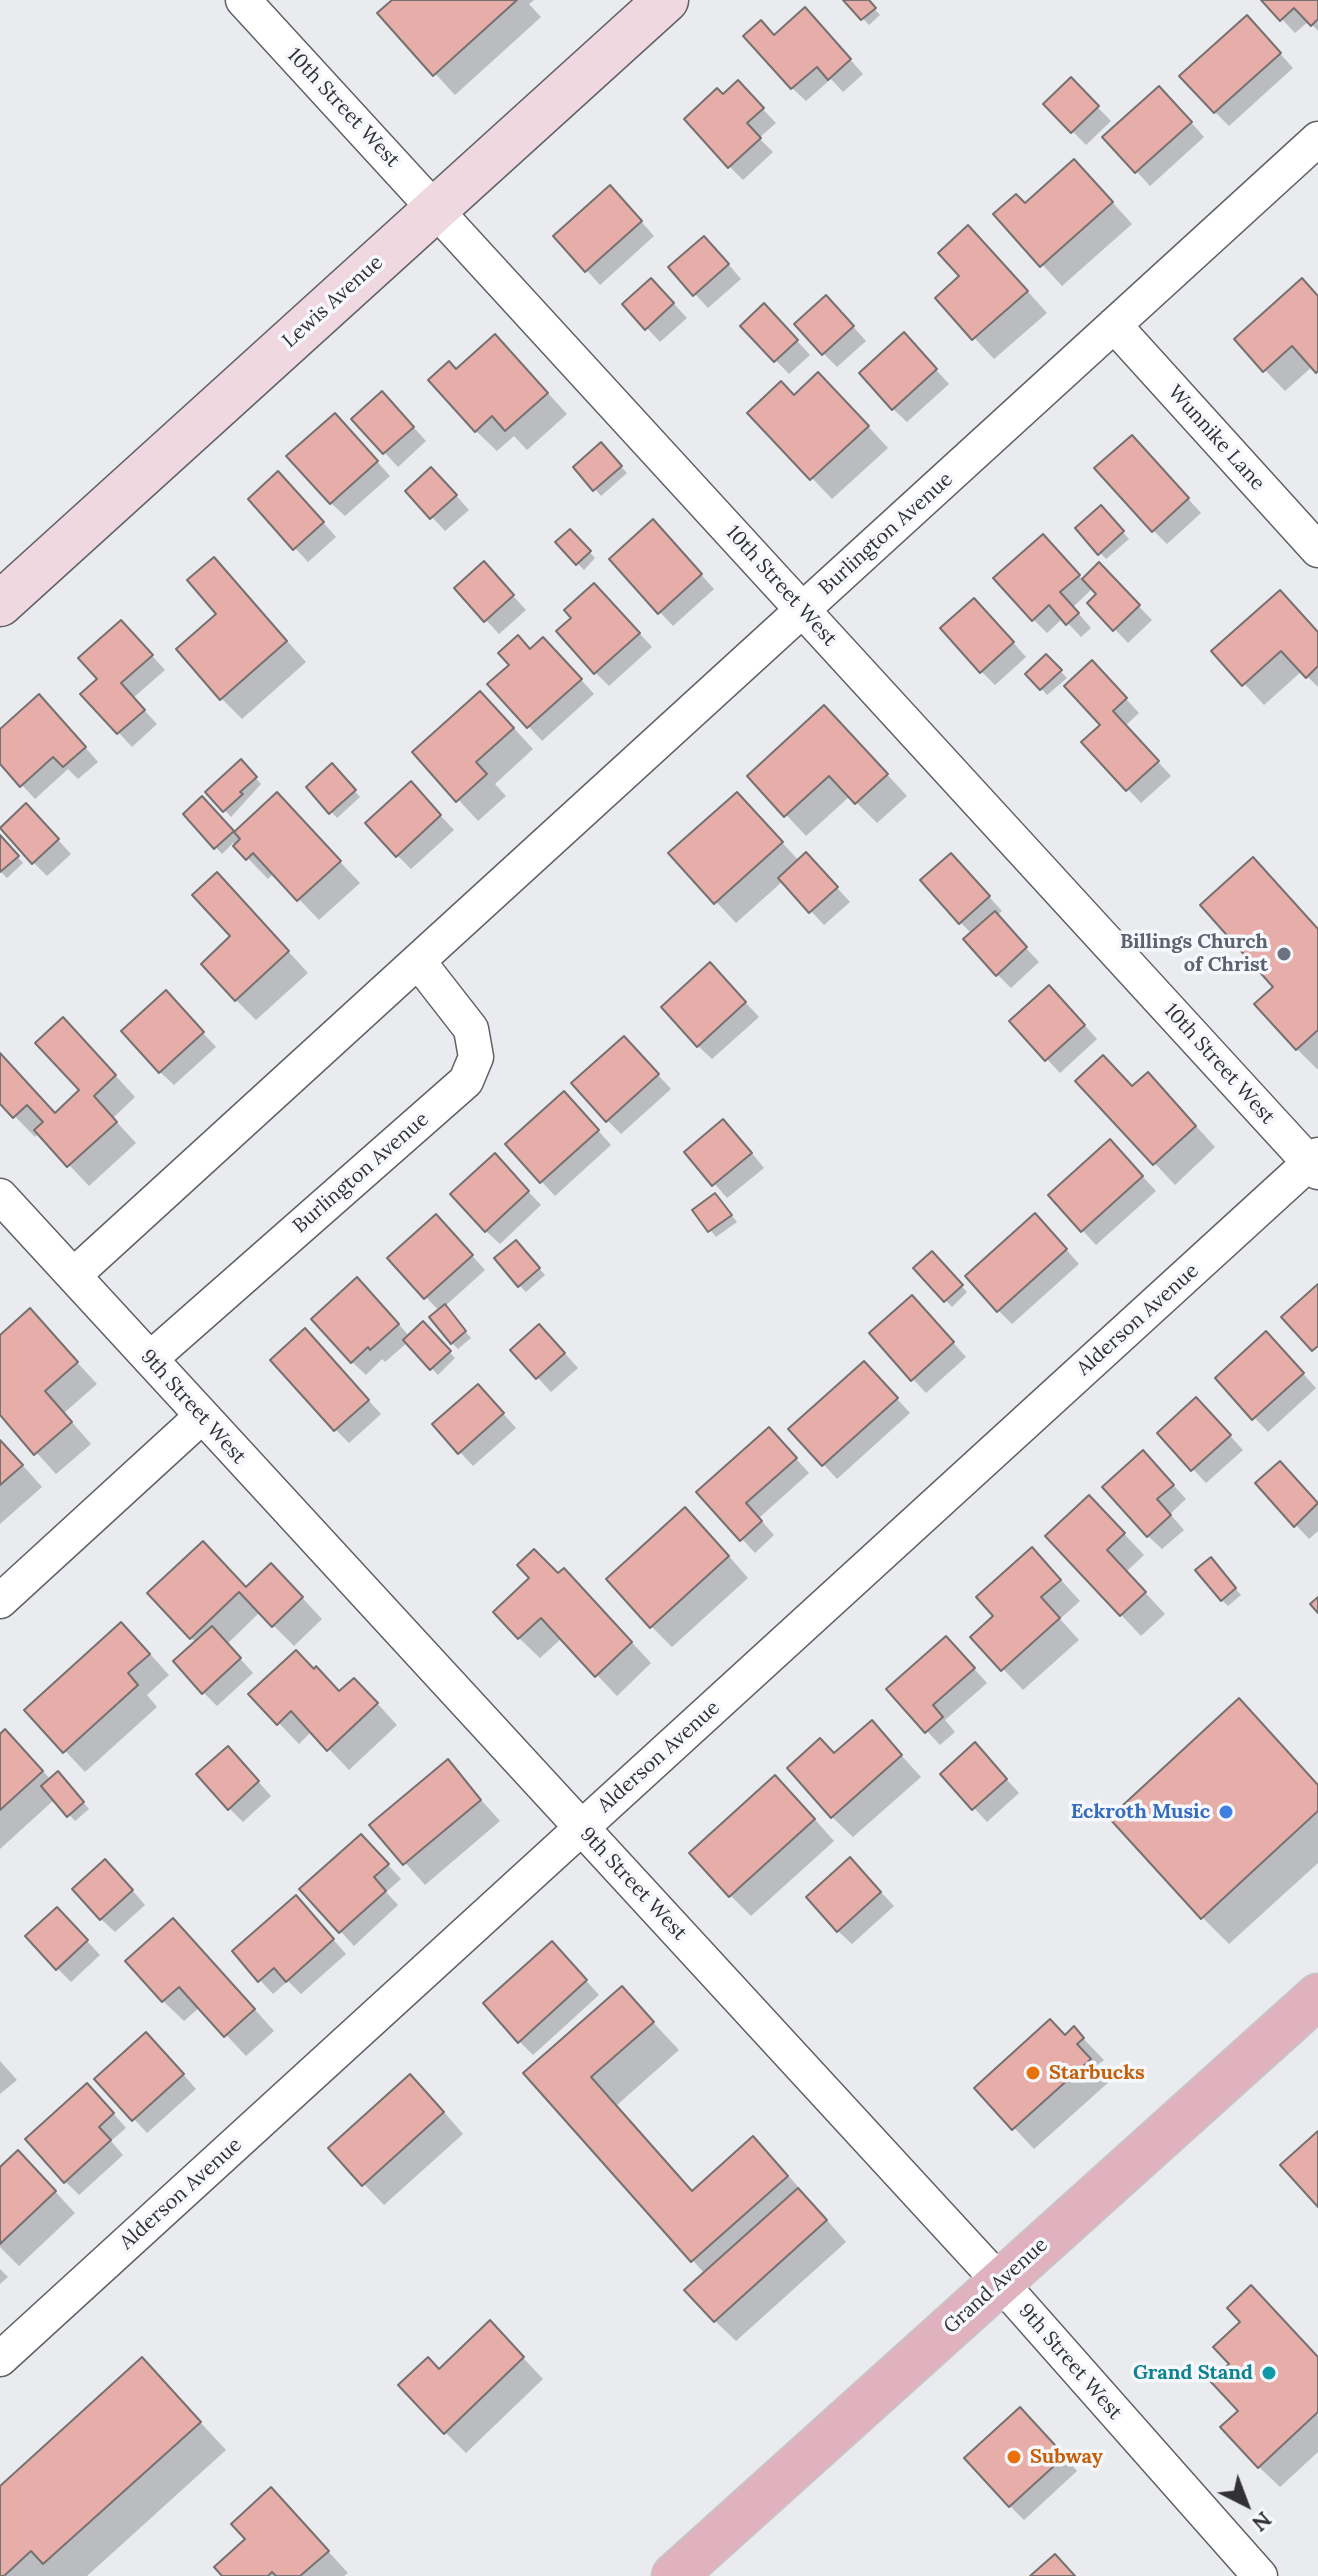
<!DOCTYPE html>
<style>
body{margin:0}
#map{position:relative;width:1318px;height:2576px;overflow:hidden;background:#e9ebef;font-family:Lora,serif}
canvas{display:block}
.north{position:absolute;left:1206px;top:2464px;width:80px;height:80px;-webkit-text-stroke:6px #f6f8fd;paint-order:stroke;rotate:138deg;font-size:22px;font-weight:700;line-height:32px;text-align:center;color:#323234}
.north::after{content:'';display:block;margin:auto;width:28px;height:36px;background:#323234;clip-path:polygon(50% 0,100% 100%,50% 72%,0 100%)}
</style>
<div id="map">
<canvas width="1318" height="2576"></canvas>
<div class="north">N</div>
</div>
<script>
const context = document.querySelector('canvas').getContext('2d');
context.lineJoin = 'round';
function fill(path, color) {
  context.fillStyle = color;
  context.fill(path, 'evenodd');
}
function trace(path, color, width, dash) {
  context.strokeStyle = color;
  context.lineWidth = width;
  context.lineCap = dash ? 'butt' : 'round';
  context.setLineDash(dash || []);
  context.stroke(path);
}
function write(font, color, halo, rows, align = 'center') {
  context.font = font + ' Lora,serif';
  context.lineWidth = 7;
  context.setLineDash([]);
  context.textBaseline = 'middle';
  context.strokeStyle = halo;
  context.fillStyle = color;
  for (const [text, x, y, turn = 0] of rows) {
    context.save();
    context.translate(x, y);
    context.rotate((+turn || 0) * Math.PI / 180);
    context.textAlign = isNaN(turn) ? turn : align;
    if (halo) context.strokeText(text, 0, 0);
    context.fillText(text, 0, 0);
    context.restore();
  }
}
const shadow = new Path2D(`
 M395 0H534L529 4 541 17 455 95 380 14Z
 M846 0H867L880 15 869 25Z
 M1264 0H1318V31L1309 21 1295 33Z
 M819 24 863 74 843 92 831 79 806 101 792 88 775 37Z
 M1260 31 1293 68 1229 126 1215 112Z
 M1071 80 1111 121 1086 145 1046 104Z
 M723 97H751L776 123 759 138 773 152 743 180 729 166Z
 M1173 102 1204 137 1150 186 1105 137Z
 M1094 182 1132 224 1062 286 996 214Z
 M623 201 654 236 600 285 556 236Z
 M989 248 1047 313 994 359 937 298Z
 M718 252 741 279 708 308 695 294Z
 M665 294 687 318 660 342 647 328Z
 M1318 297V372L1313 366 1285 391 1265 370Z
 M840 312 866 341 837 367 823 353Z
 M778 320 810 355 789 374 743 326Z
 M917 349 949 384 907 422 893 409Z
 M515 357 567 414 527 450 514 436 497 451 476 431 457 371Z
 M839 395 888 448 832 499 750 413 794 397Z
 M396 408 426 441 398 467 354 419Z
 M348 429 390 476 345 516 331 503Z
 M607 451 627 473 601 496 595 489Z
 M1145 451 1201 513 1167 544 1153 530Z
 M445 483 469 510 445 531 408 491Z
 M292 487 336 537 308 562 250 499Z
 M1101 508 1129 539 1106 559 1078 529Z
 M570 531 595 558 584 570 558 543Z
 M666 535 714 589 673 626 660 612Z
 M1056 550 1083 580 1099 565 1152 620 1128 643 1090 603 1099 594 1093 588 1073 607 1091 628 1081 637 1063 618 1047 633 1033 619Z
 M214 559 306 662 242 719 221 698 219 614Z
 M497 578 526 610 499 634 486 620Z
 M608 599 652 647 609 686 595 672Z
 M988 614 1026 657 995 685 981 671Z
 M1318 632V687L1302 671 1264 705 1214 651Z
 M134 636 165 670 133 698 157 724 132 747 83 694 100 679Z
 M531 651 557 653 594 694 542 741 490 684Z
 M1046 656 1067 678 1047 695 1028 674Z
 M1105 676 1139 713 1125 726 1171 776 1141 803 1084 742 1102 725Z
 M53 710 98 762 78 779 68 769 35 799 0 761V732Z
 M501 714 533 749 495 784 506 796 478 821 415 752Z
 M844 728 907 796 877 823 850 796 806 836 750 776Z
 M241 762 261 784 231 817 208 792Z
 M332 766 360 797 337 818 308 787Z
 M277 795 360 883 319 920 274 873 268 879 233 843 222 854 186 814 202 799 235 834Z
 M424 798 454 830 411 869 397 855Z
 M757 815 799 861 819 868 850 902 824 925 783 881 736 923 671 853Z
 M40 820 71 854 47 876 33 862Z
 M0 837 23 863 7 878 0 871Z
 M964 869 1002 911 996 916 1039 962 1011 988 997 974 972 934 960 922Z
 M237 895 308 973 256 1020 236 1000 233 936Z
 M1318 929V1069H1317L1297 1049Z
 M724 979 759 1017 712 1059 698 1046Z
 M1063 1001 1097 1039 1060 1073 1047 1059Z
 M179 1007 216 1047 174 1085 160 1072Z
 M84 1041 135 1097 113 1118 136 1143 89 1186 39 1133 35 1137 0 1101V1056L55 1115 81 1091Z
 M637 1052 671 1089 621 1134 607 1120Z
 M1078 1081 1168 1095 1215 1147 1175 1185Z
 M577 1107 611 1145 555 1196 508 1145Z
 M737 1135 764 1168 727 1198 687 1152Z
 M1124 1156 1156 1191 1096 1245 1051 1196Z
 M508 1170 541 1205 500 1244 486 1231Z
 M721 1202 737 1222 716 1237 695 1211Z
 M449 1230 485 1270 444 1307 471 1338 458 1349 452 1343 439 1311 390 1258Z
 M1049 1230 1079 1264 1012 1324 998 1310Z
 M522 1249 545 1275 526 1292 520 1286Z
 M932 1254 967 1292 952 1307 916 1268Z
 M371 1293 410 1337 423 1324 455 1358 438 1375 408 1342 385 1362 382 1359 366 1375 352 1362Z
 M30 1311 97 1384 64 1413 91 1444 56 1474 0 1412V1338Z
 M925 1311 966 1357 926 1393 913 1379Z
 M553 1340 578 1368 551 1392 513 1351Z
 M318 1345 381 1414 349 1443 335 1429Z
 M1280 1348 1316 1388 1268 1432 1217 1378Z
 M877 1377 910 1413 837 1479 791 1429Z
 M491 1400 516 1428 473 1466 460 1452Z
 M1210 1414 1243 1450 1206 1483 1193 1469Z
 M0 1440 42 1487 0 1524Z
 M782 1443 809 1473 759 1518 774 1535 755 1553 699 1492Z
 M1156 1466 1186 1499 1170 1514 1184 1530 1162 1549 1148 1536Z
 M1294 1477 1318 1505V1531L1309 1539 1258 1484Z
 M1109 1518 1144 1555 1126 1572 1165 1614 1141 1636 1047 1536Z
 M706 1530 748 1578 672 1647 651 1626Z
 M1217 1566 1241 1595 1228 1606 1222 1600Z
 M1052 1570 1080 1601 1060 1619 1079 1640 1023 1690 973 1637Z
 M558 1576 584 1591 651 1663 617 1696 562 1638 540 1658 519 1638Z
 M291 1586 322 1619 294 1646 260 1612 227 1644 253 1673 217 1706 203 1692 196 1643 149 1593Z
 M142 1645 169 1675 147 1695 157 1707 85 1772 27 1710Z
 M959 1652 987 1683 945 1720 955 1732 940 1745 888 1689Z
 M340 1693 375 1701 397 1725 349 1770 312 1731 299 1744 251 1694Z
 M872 1723 921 1777 853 1837 832 1817 834 1755Z
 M1266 1728 1318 1785V1863L1229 1944 1202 1917Z
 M0 1736 26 1752 51 1780H64L89 1809 75 1821 55 1799 0 1849Z
 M988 1759 1019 1793 987 1822 943 1774Z
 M241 1762 271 1796 243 1822 229 1808Z
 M447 1762 500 1821 425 1885 372 1825Z
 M796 1798 834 1841 751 1916 730 1895Z
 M374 1850 401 1879 386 1892 398 1905 354 1946 302 1889Z
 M864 1874 894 1906 852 1944 838 1931Z
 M119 1875 145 1905 115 1932 101 1919Z
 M309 1912 346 1954 301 1994 288 1981 273 1994 260 1980Z
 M70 1923 100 1955 71 1982 57 1968Z
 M194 1941 274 2031 246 2056 200 2007 184 2021 163 2001Z
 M565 1957 599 1995 533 2055 519 2041Z
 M622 1989 679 2050 617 2105 694 2192 753 2139 780 2166 846 2242 736 2341 715 2321 705 2274 526 2074Z
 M1074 2029 1104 2060 1096 2066 1110 2081 1034 2149 977 2088 1066 2037Z
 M160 2048 196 2089 147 2133 97 2079Z
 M0 2061 17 2080 0 2094Z
 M431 2097 463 2134 384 2205 364 2184Z
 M101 2099 126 2128 111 2141 123 2155 79 2195 65 2181Z
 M0 2170 38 2173 75 2213 19 2266 0 2247Z
 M0 2269 8 2277 0 2284Z
 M510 2344 543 2379 466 2453 445 2432 439 2371Z
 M1318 2358V2452L1280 2487 1259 2467Z
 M142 2360 226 2450 87 2576H0V2489Z
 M1034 2423 1077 2471 1024 2520 1010 2506Z
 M271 2489 348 2573 344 2576H225L247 2539Z`);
const building = new Path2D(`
 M392 0H517L433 76 377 13Z
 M843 0H869L876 8 861 20Z
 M1261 0H1318V19L1311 26 1294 8 1280 21Z
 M805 7 851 59 828 80 817 67 791 89 743 36 761 20 774 35Z
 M1247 15 1281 53 1214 113 1179 76Z
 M1071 77 1099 106 1071 133 1043 104Z
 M738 80 764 108 747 123 761 138 728 168 684 119 717 88 723 94Z
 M1159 86 1192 122 1135 173 1102 137Z
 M1074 159 1113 202 1040 267 993 214 1016 194 1025 203Z
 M610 185 642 221 585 272 553 236Z
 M968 225 1028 291 972 340 935 298 959 276 938 253Z
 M704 236 729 264 693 296 668 267Z
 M651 278 674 303 645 330 622 304Z
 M1302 278 1318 296V371L1316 373 1292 346 1263 372 1234 339Z
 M826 295 854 326 822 355 794 324Z
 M764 303 798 340 774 362 740 326Z
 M904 332 937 369 892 410 859 373Z
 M495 334 548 393 505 431 492 416 475 432 428 380 449 361 456 369Z
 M818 372 869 426 810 480 747 413 781 381 794 395Z
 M382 391 414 427 383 454 351 419Z
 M335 413 378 461 330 504 286 456Z
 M1132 435 1189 498 1152 532 1094 468Z
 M601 442 622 466 593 491 573 467Z
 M431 467 457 495 430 519 405 491Z
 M278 471 324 522 293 550 248 499Z
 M1101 505 1124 531 1098 555 1075 528Z
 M653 519 702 574 658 614 609 559Z
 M570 529 591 551 576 565 555 542Z
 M1043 534 1080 575 1060 592 1079 613 1066 625 1049 605 1032 621 993 578Z
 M214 557 287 641 220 700 176 649 216 614 187 580Z
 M484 561 514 595 484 622 454 588Z
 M1099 562 1140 605 1113 631 1087 603 1096 594 1082 579Z
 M594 583 640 633 594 674 556 631 571 618 564 610Z
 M1280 590 1318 632V666L1306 678 1281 651 1242 686 1211 651Z
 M974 598 1014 642 980 673 940 628Z
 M121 620 153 655 121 683 145 710 117 734 80 694 97 679 78 658Z
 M518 635 530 649 543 637 582 679 527 728 487 684 509 665 498 653Z
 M1046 654 1062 670 1040 690 1025 674Z
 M1092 660 1127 698 1113 711 1159 761 1126 791 1081 742 1100 725 1064 686Z
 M480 691 514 728 476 762 487 774 456 802 412 752Z
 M39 694 86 747 63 767 53 757 20 787 0 764V729Z
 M824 705 888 774 855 804 829 776 784 817 747 776Z
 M241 759 257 777 240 792 243 794 223 812 205 792Z
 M332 763 356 790 329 814 306 787Z
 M411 781 441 815 396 857 365 823Z
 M277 792 341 861 297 901 253 853 246 860 233 846 240 839 234 832Z
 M737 792 783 842 714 904 668 853Z
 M202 796 234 831 214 849 183 814Z
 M26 803 59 839 32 864 0 828Z
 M0 835 19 856 0 872Z
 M806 852 838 887 809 913 778 878Z
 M951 853 990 896 959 924 920 880Z
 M1253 857 1318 929V1030L1296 1050 1254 1004 1273 987 1200 905Z
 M217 872 289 951 235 1001 201 964 230 936 192 895Z
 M995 911 1027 947 996 976 963 939Z
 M710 962 746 1002 697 1047 661 1007Z
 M1049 985 1085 1025 1045 1061 1009 1021Z
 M166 990 204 1032 159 1073 121 1031Z
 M63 1017 116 1075 94 1096 117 1122 67 1167 34 1130 43 1122 27 1105 13 1118 0 1104V1053L55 1113 79 1090 35 1043Z
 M624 1036 659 1074 606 1122 571 1083Z
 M1103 1055 1132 1086 1148 1072 1196 1126 1153 1165 1075 1081Z
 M564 1091 599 1130 540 1183 505 1144Z
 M723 1119 752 1153 712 1186 684 1152Z
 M1110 1139 1143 1176 1081 1232 1048 1195Z
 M495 1153 529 1191 485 1232 450 1194Z
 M715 1193 732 1215 708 1232 692 1210Z
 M1035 1213 1067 1249 997 1312 965 1276Z
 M436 1214 473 1255 424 1299 387 1258Z
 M516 1240 540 1268 518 1287 494 1258Z
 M932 1251 963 1285 944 1302 913 1268Z
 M357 1277 399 1324 370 1350 368 1347 351 1363 311 1319Z
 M1318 1284V1346L1312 1351 1281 1317Z
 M912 1295 954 1342 911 1381 869 1333Z
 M445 1304 466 1331 451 1344 429 1317Z
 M30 1308 78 1362 45 1391 72 1422 34 1455 0 1415V1335Z
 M423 1321 451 1351 430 1370 403 1340Z
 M539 1324 565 1353 536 1379 510 1350Z
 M305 1328 369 1400 334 1431 270 1360Z
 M1266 1331 1304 1373 1252 1420 1215 1378Z
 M864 1361 898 1398 822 1466 788 1429Z
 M478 1384 504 1413 458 1454 432 1424Z
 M1196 1397 1231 1435 1191 1471 1157 1433Z
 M769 1427 797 1458 746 1503 762 1521 740 1541 696 1492Z
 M0 1440 23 1465 0 1485Z
 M1143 1450 1174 1485 1157 1499 1171 1515 1147 1537 1102 1487Z
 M1280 1461 1318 1503 1294 1527 1255 1483Z
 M1089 1495 1125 1533 1107 1550 1146 1592 1120 1616 1045 1536Z
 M685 1507 729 1556 650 1628 606 1579Z
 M203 1541 246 1587 271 1563 303 1597 272 1627 239 1592 190 1639 147 1593Z
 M1032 1547 1061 1580 1041 1597 1060 1618 1001 1671 970 1637 993 1616 976 1597Z
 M534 1549 558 1573 564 1568 632 1642 595 1677 541 1618 518 1639 493 1612 529 1578 517 1565Z
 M1211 1557 1236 1588 1221 1601 1195 1570Z
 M1318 1597V1613L1310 1604Z
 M121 1622 150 1654 128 1673 138 1685 63 1753 24 1710Z
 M212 1626 241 1658 202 1694 173 1661Z
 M946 1636 975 1668 933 1705 943 1717 925 1733 886 1689Z
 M296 1650 314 1669 316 1666 339 1691 354 1678 378 1703 327 1751 291 1711 277 1725 248 1694Z
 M1239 1698 1318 1785V1811L1201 1919 1109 1818Z
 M872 1720 902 1755 831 1818 787 1768 820 1738 834 1753Z
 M5 1729 43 1771 0 1810V1734Z
 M975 1742 1007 1779 972 1810 940 1774Z
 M228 1746 259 1781 228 1810 196 1774Z
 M448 1759 481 1800 403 1865 369 1825Z
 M58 1771 84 1802 67 1817 41 1786Z
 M775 1775 815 1819 729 1897 689 1853Z
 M361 1834 389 1864 374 1877 386 1891 339 1933 299 1889Z
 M850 1857 881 1892 837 1932 806 1897Z
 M105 1859 133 1890 100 1920 72 1889Z
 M296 1895 334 1939 286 1982 274 1968 258 1982 232 1951Z
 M57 1907 88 1940 56 1970 25 1936Z
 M173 1918 255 2009 224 2037 179 1987 162 2002 125 1961Z
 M552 1941 587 1980 518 2043 483 2003Z
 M622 1986 654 2022 591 2077 692 2191 753 2136 788 2176 691 2262 523 2073Z
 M1050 2019 1065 2035 1074 2026 1084 2038 1077 2044 1091 2059 1012 2130 974 2088Z
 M146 2032 184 2074 132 2121 94 2079Z
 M410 2074 444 2112 362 2186 328 2148Z
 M87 2083 114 2113 99 2127 111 2140 64 2183 25 2139Z
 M1318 2131V2207L1280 2165Z
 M18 2150 56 2191 0 2244V2167Z
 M798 2188 827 2220 714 2322 684 2290Z
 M1251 2285 1318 2357V2412L1258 2468 1220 2427 1238 2411 1211 2382 1229 2364 1213 2347 1240 2322 1227 2308Z
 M490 2320 524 2357 444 2434 398 2385 428 2357 439 2369Z
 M142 2357 201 2422 43 2564 31 2551 4 2576H0V2486Z
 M1020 2407 1065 2456 1009 2507 964 2458Z
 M271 2487 329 2551 300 2576H276L272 2572 268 2576H222L214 2567 245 2539 231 2524Z
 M1055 2554 1075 2576H1030Z`);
const street = new Path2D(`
 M243 0 1318 1172
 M1114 325 1318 550
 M0 1196 1000 2282 1260 2576
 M74 1275 1318 139
 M150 1359 466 1081 476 1057 471 1029 418 961
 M0 1601 201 1417
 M0 2359 1318 1155`);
const secondary = new Path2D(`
 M0 604 666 0`);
const primary = new Path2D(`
 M674 2576 1318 1996`);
const markers = [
 [1284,954,8,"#6b7280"],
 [1226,1812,8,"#3f7fe0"],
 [1033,2073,8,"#e8710a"],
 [1269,2373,8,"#0f9aa8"],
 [1014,2457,8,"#e8710a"]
];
const streetNames = [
 ["10th Street West",343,108,47],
 ["Lewis Avenue",333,302,-42],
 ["Wunnike Lane",1216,438,48],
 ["Burlington Avenue",886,534,-42],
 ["10th Street West",781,586,48],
 ["10th Street West",1219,1064,48],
 ["Burlington Avenue",361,1173,-41],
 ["Alderson Avenue",1138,1320,-42],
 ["9th Street West",193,1407,48],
 ["Alderson Avenue",659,1757,-42],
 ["9th Street West",633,1884,47],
 ["Alderson Avenue",181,2194,-42],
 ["Grand Avenue",996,2286,-42],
 ["9th Street West",1070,2362,49]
];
const worshipNames = [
 ["Billings Church",1268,942],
 ["of Christ",1268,965]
];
const shopNames = [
 ["Eckroth Music",1210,1812]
];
const foodNames = [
 ["Starbucks",1049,2073],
 ["Subway",1030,2457]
];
const cultureNames = [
 ["Grand Stand",1253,2373]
];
fill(shadow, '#0003');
fill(building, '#e7aea9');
trace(building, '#767171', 2);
trace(street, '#5f6165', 37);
trace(secondary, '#5f6165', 47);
trace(primary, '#c6c6c6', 47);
trace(street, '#fff', 34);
trace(secondary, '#f0d8e0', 44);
trace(primary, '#e0b2c0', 44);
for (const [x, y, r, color] of markers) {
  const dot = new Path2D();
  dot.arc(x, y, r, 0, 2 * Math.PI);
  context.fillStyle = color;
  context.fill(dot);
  trace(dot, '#f6f8fd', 3);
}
write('20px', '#323234', '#f6f8fd', streetNames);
write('bold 20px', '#5b616d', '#f6f8fd', worshipNames, 'right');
write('bold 20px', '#366cbe', '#f6f8fd', shopNames, 'right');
write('bold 20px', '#c56008', '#f6f8fd', foodNames, 'left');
write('bold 20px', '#0d838f', '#f6f8fd', cultureNames, 'right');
</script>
